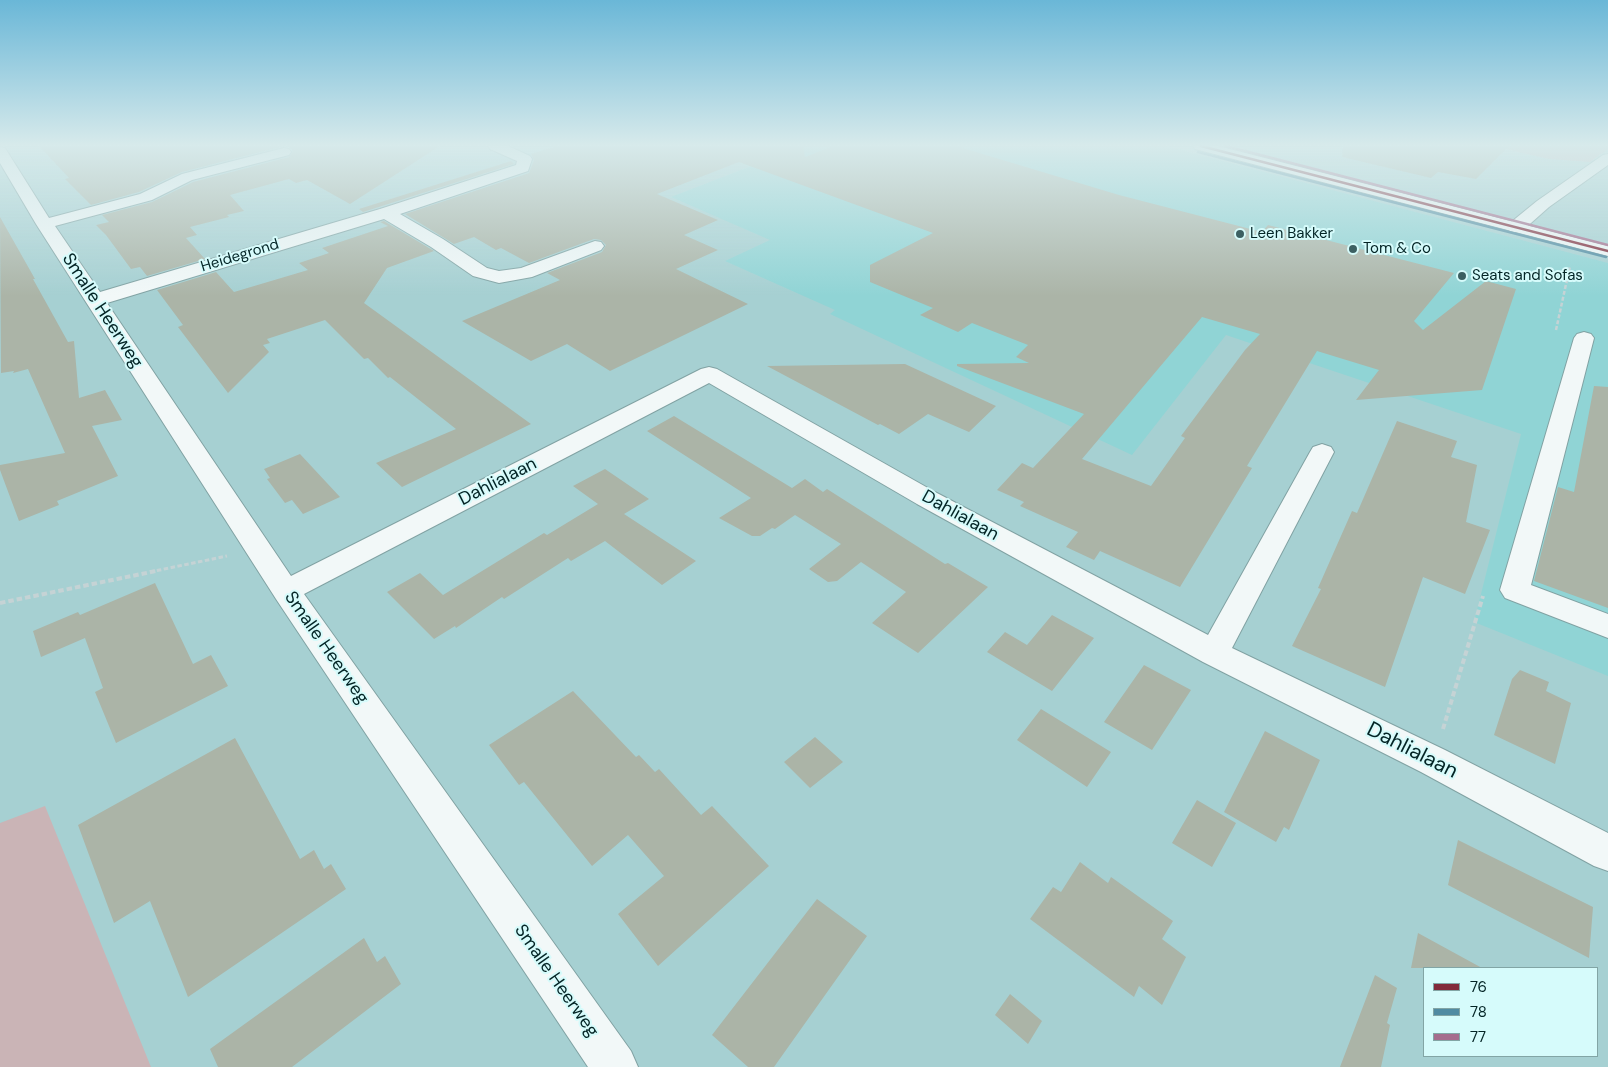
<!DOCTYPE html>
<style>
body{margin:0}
#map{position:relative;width:1608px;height:1067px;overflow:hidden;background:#a6d0d2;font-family:"DM Sans",sans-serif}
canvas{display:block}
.legend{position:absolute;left:1423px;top:967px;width:175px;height:90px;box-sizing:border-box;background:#d6fbfb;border:1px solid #82a5a5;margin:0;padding:6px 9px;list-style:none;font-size:15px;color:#032425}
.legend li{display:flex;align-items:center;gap:10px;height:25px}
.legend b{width:25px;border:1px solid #82a5a5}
</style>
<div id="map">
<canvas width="1608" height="1067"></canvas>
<ul class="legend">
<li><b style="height:6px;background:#822a3a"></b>76</li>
<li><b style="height:6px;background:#508ba2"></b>78</li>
<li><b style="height:6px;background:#a56d8d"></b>77</li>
</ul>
</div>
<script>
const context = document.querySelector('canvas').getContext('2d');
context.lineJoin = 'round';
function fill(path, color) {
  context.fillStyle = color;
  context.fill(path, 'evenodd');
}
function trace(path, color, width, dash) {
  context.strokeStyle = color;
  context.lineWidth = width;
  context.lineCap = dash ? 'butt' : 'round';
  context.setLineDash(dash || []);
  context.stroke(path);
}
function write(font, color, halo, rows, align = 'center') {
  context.font = font + ' "DM Sans",sans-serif';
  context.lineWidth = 4;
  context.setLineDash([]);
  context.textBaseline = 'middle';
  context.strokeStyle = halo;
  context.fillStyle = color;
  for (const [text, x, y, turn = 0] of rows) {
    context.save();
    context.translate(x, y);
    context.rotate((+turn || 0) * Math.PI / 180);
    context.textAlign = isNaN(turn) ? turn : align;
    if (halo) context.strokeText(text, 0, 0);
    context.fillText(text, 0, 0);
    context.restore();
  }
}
const built = new Path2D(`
 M803 146H1166L1608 263V676L1474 622 1521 434 1226 335 1132 455 830 314 835 310 725 261 770 240 671 197Z`);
const green = new Path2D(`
 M1491 146H1608V149L1590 162 1549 159Z
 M45 806 151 1067H0V823Z`);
const building = new Path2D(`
 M39 146H284L182 172 139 192 91 205 65 179 69 178Z
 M284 146H440L350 204 307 180 296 183 289 179 230 195 244 211 227 215 229 217 190 227 197 235 186 238 205 259 147 276 140 267 131 269 106 235 96 225 109 222 102 215 152 202 193 182 289 157 293 151 289 147Z
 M556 146H803L805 157 833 146H956L1119 195 1262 232 1268 225 1454 273 1414 321 1423 330 1486 281 1516 289 1482 390 1356 400 1379 370 1317 351 1247 466 1252 468 1180 587 1100 551 1094 560 1066 547 1078 532 1020 506 1024 502 997 490 1022 463 1033 468 1084 414 957 366V364L1029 363 1016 357 1028 345 972 323 958 332 920 315 933 308 870 282V265L933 233 739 162 657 194 718 220 684 235 718 250 676 269 748 304 610 371 567 344 531 361 462 321 560 280 547 273 602 252 606 245 601 240 594 239 529 263 501 248 496 250 474 237 454 244 405 214 529 173 534 160 531 154ZM1202 317 1260 334 1245 350 1181 436 1185 438 1151 486 1082 459Z
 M1343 146H1509L1476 179 1438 172 1431 178 1342 157Z
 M511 161 514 164 363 212 359 209Z
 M0 217 35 279H33L68 342 74 341 79 398 105 390 122 420 92 426 118 476 57 501 59 505 19 521 0 470V465L65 453 28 369 13 373 14 371 1 373Z
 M384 221 434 251 387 268 364 303 531 424 402 487 376 463 456 429 390 377 388 378 368 358 364 359 325 320 267 339 270 343 263 345 269 352 228 393 178 327 183 325 157 290 216 272 234 292 308 270 299 263 329 253 322 248 388 226 380 222Z
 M905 364 996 406 969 432 928 414 899 434 880 424 878 425 767 366Z
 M1594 386 1608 387V608L1534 581 1558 487 1574 492Z
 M674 416 792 488 805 479 823 492 827 489 945 564 948 563 988 587 918 653 872 623 906 592 861 562 837 581 828 582 809 569 841 544 795 515 775 529 772 528 760 536H752L719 518 751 498 647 431Z
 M1397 421 1457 441 1451 457 1477 465 1466 522 1490 530 1465 594 1423 577 1385 687 1292 646 1321 589 1318 588 1352 511 1357 513Z
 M300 454 340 497 303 514 292 500 285 503 267 479 270 478 264 469Z
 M605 469 649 499 624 514 696 561 662 585 605 541 571 561 568 558 504 599 502 597 456 628 455 626 434 639 387 592 420 573 443 595 544 533 547 535 598 504 573 486Z
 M155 583 193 664 211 655 228 686 116 743 95 692 103 688 85 638 41 657 33 631 78 612 80 615Z
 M1052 615 1094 638 1052 691 987 652 1005 632 1027 645Z
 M1144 665 1191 690 1152 750 1104 722Z
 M1520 670 1549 682 1546 691 1571 703 1555 764 1494 735 1512 679Z
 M573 691 636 757 639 755 655 772 659 769 701 815 712 806 769 866 658 966 618 914 664 876 628 835 592 866 524 782 519 785 489 745Z
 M1041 709 1111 752 1087 787 1017 740Z
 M1265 731 1320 760 1289 830 1284 827 1276 842 1224 812Z
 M815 737 843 762 810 788 784 762Z
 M235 738 300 859 314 850 324 869 331 864 346 889 188 997 150 901 114 923 78 825Z
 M1197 800 1236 823 1212 867 1172 843Z
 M1458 840 1593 907 1589 958 1448 885Z
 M1080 862 1108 883 1111 877 1173 921 1162 939 1186 957 1162 1005 1139 986 1134 997 1030 919 1053 887 1061 892Z
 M817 899 867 936 774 1067H748L712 1035Z
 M1418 933 1482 968H1411Z
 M364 938 377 962 385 956 401 984 292 1067H218L210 1049Z
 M1375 975 1397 988 1387 1023 1390 1025 1381 1067H1340Z
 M1010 994 1042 1021 1028 1044 995 1015Z`);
const pathFar2 = new Path2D(`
 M1556 330 1570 266`);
const pathFar1 = new Path2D(`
 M150 572 227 556`);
const path = new Path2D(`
 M0 603 156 571
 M1443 729 1483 596`);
const minor = new Path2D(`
 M488 146H508L530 156 532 159 528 171 400 214 443 239 487 268 499 271 521 268 595 241 601 242 604 246 601 250 532 277 499 283 473 276 431 247 384 219 107 303 291 576 701 369 709 367 717 369 935 492 1208 635 1310 452 1313 447 1322 444 1331 447 1334 452 1232 648 1445 750 1608 833V871L1594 866 1421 772 1203 662 917 504 709 383 304 594 631 1051 638 1067H588L276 599 36 224 0 163V147L5 148 49 218 140 194 182 174 284 148 289 149 291 152 289 155 192 180 152 200 55 226 100 292 380 209 516 165 517 161 490 149Z
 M1608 154V165L1549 207 1522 231 1516 232 1510 231 1507 227 1510 223 1537 201 1603 155Z
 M1584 332 1591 334 1594 338 1531 585 1608 614V638L1505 598 1500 590 1574 338 1577 334Z`);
const major = new Path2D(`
 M1193 146H1218L1608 246V256L1195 149Z`);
const bus1 = new Path2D(`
 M1201 146 1608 251`);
const bus2 = new Path2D(`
 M1198 152 1606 257`);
const bus3 = new Path2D(`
 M1226 146 1608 245`);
const markers = [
 [1240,234,5,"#3c6062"],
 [1353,249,5,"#3c6062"],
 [1462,276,5,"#3c6062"]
];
const farPoinames = [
 ["Leen Bakker",1250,234],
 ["Tom & Co",1363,249],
 ["Seats and Sofas",1472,276]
];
const farStreetnames = [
 ["Heidegrond",240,256,-17]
];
const streetNames = [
 ["Smalle Heerweg",102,311,57],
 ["Dahlialaan",498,482,-27],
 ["Dahlialaan",960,516,29],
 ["Smalle Heerweg",326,648,55],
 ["Smalle Heerweg",556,981,55]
];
const nearStreetnames = [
 ["Dahlialaan",1412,751,27]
];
fill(built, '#90d4d5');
fill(green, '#cab4b6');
fill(building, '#abb4a7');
trace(minor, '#81a2a3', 2);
trace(major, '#81a2a3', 2);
trace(pathFar2, '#c5d3d5', 2.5, [4, 2]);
trace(pathFar1, '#c5d3d5', 3, [4.5, 2.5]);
trace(path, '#c5d3d5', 4, [5.5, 3]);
fill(minor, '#f2f8f8');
fill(major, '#f2f8f8');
trace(bus1, '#822a3a', 2.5);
trace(bus2, '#508ba2', 2.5);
trace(bus3, '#a56d8d', 2.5);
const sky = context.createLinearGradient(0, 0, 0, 296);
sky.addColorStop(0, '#6ab7d7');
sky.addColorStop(0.49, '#d7eaeb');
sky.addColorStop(1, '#d7eaeb00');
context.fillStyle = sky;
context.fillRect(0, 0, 1608, 296);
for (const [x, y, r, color] of markers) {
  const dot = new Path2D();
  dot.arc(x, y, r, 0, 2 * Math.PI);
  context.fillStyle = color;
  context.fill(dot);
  trace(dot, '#d6fbfb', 2);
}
write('15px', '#032425', '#d6fbfb', farPoinames, 'left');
write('15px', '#032425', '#d6fbfb', farStreetnames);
write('18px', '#032425', '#d6fbfb', streetNames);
write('21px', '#032425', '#d6fbfb', nearStreetnames);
</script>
